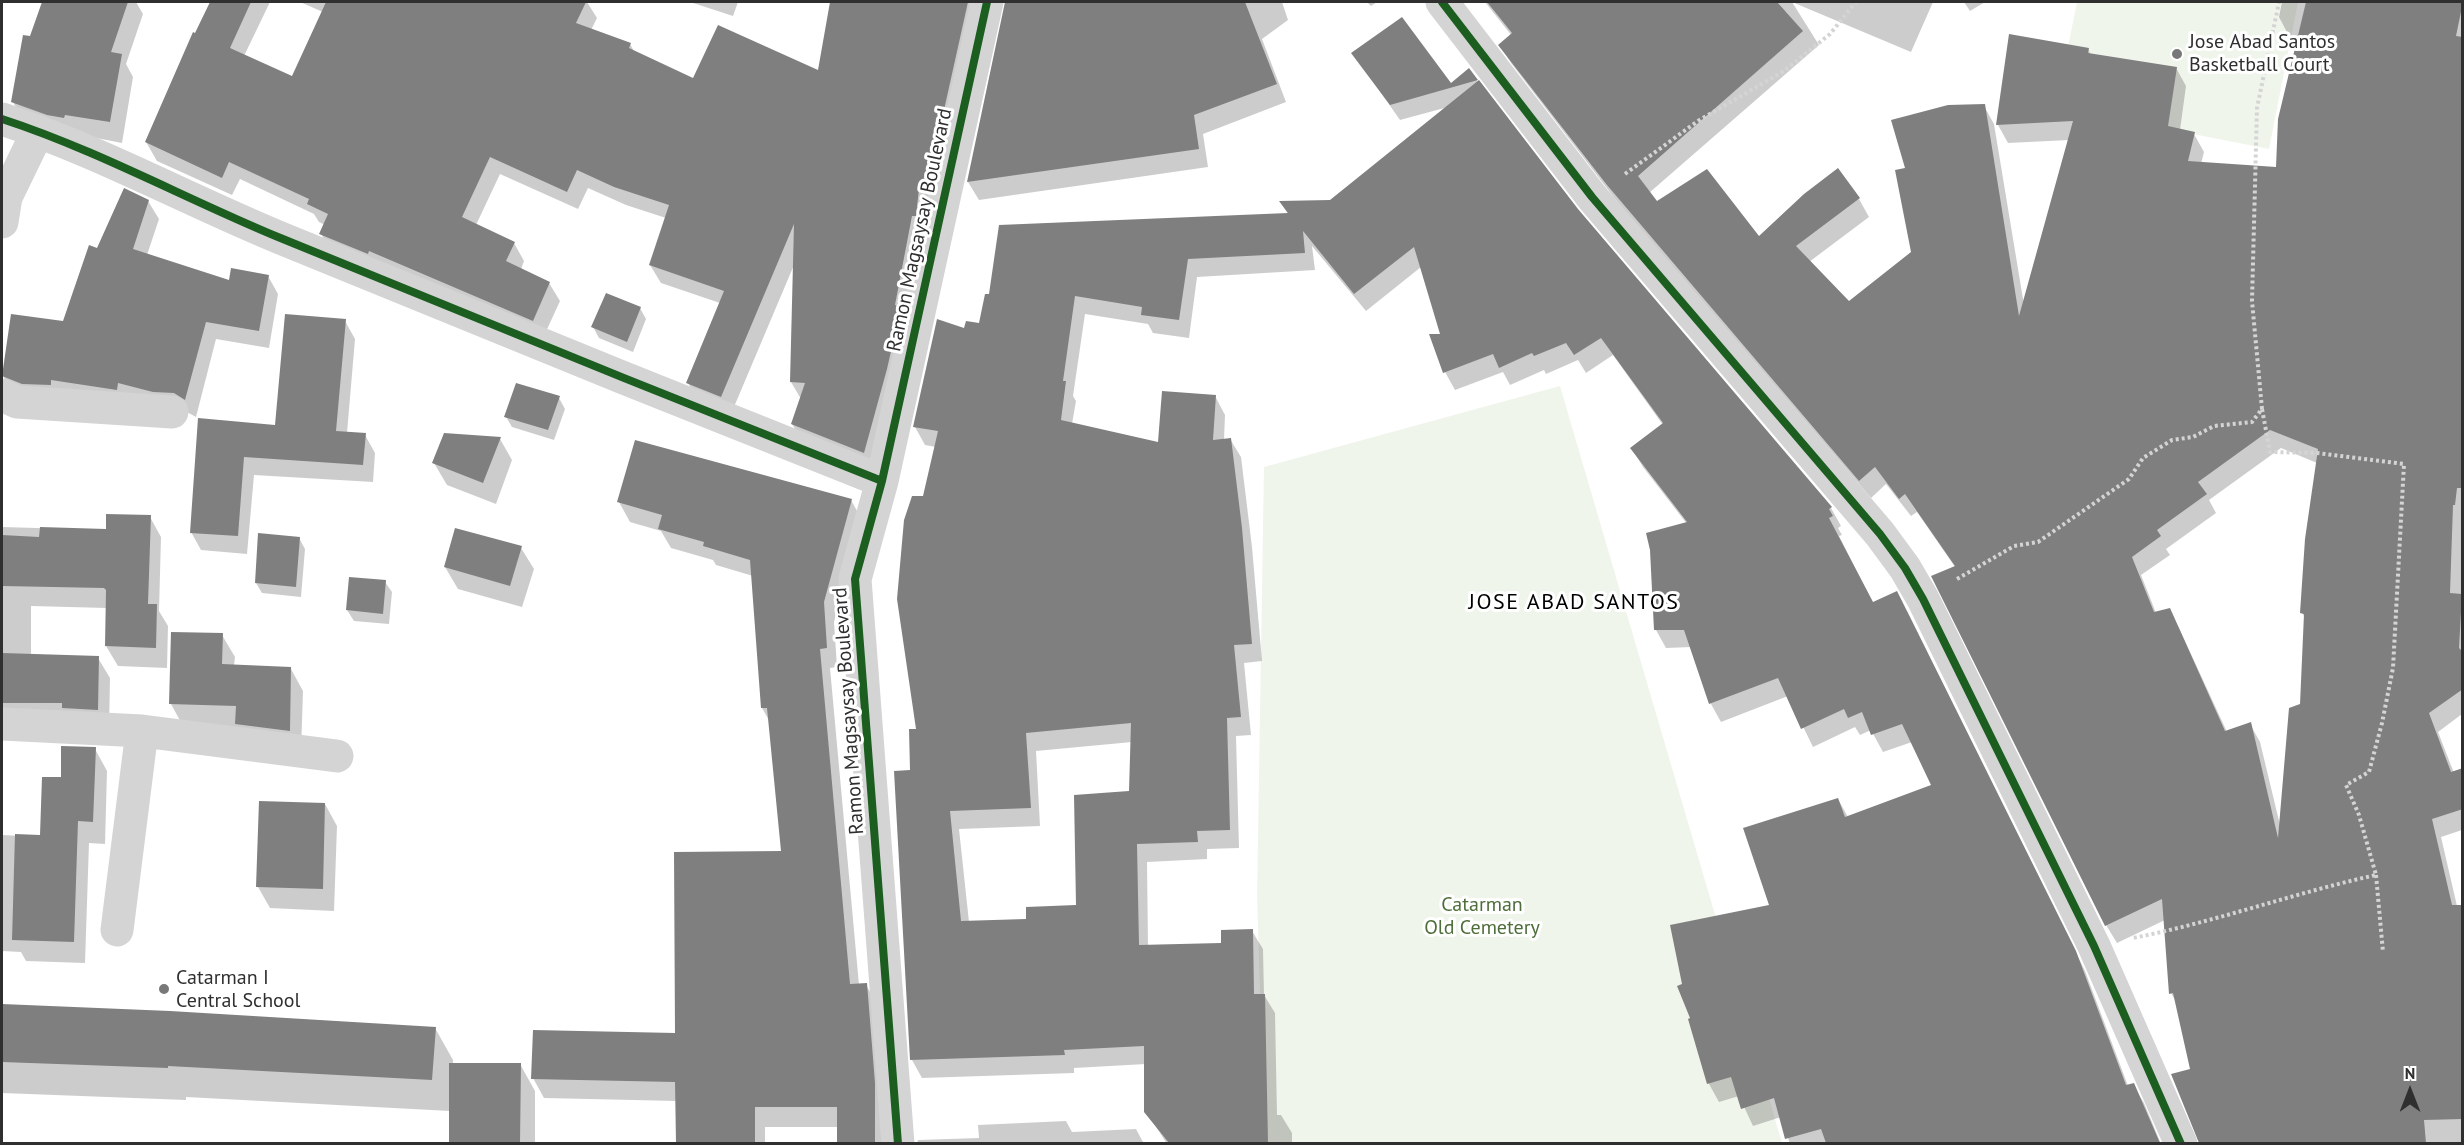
<!DOCTYPE html>
<style>
body{margin:0}
#map{position:relative;width:2464px;height:1145px;overflow:hidden;background:#fff;font-family:"PT Sans",sans-serif}
canvas{display:block}
.frame{position:absolute;inset:0;border:3px solid #2f2f2f;pointer-events:none}
.north{position:absolute;left:2380px;top:1061px;width:60px;height:60px;-webkit-text-stroke:4px #fff;paint-order:stroke;rotate:0deg;font-size:16px;font-weight:700;line-height:24px;text-align:center;color:#2f2f2f}
.north::after{content:'';display:block;margin:auto;width:21px;height:27px;background:#2f2f2f;clip-path:polygon(50% 0,100% 100%,50% 72%,0 100%)}
</style>
<div id="map">
<canvas width="2464" height="1145"></canvas>
<div class="frame"></div>
<div class="north">N</div>
</div>
<script>
const context = document.querySelector('canvas').getContext('2d');
context.lineJoin = 'round';
function fill(path, color) {
  context.fillStyle = color;
  context.fill(path, 'evenodd');
}
function trace(path, color, width, dash) {
  context.strokeStyle = color;
  context.lineWidth = width;
  context.lineCap = dash ? 'butt' : 'round';
  context.setLineDash(dash || []);
  context.stroke(path);
}
function write(font, color, halo, rows, align = 'center') {
  context.font = font + ' "PT Sans",sans-serif';
  context.lineWidth = 6;
  context.setLineDash([]);
  context.textBaseline = 'middle';
  context.strokeStyle = halo;
  context.fillStyle = color;
  for (const [text, x, y, turn = 0] of rows) {
    context.save();
    context.translate(x, y);
    context.rotate((+turn || 0) * Math.PI / 180);
    context.textAlign = isNaN(turn) ? turn : align;
    if (halo) context.strokeText(text, 0, 0);
    context.fillText(text, 0, 0);
    context.restore();
  }
}
const green = new Path2D(`
 M2077 2H2298L2269 149 2056 107Z
 M1560 386 1782 1143H1265L1257 897 1264 467Z`);
const shadow = new Path2D(`
 M43 2H136L143 14 126 64 133 77 122 143 25 124 13 102Z
 M212 2H270L244 56 293 78 323 12 300 2H587L597 18 591 30 630 44 635 53 694 80 819 72 832 2H1000L875 470 803 442 792 424 801 399 791 382 794 265 731 414 698 401 688 383 720 303 661 283 650 265 666 218 626 205 588 188 578 209 500 174 476 225 514 243 524 261 521 269 549 283 560 301 543 338 332 252 321 234 325 225 319 222 314 214 240 179 232 195 157 161 146 142Z
 M690 2H738L733 16Z
 M1002 2H1282L1288 20 1262 39 1286 102 1203 134 1208 167 979 200 968 182 1007 4Z
 M1367 2H1377L1371 6Z
 M1485 2H1933L1911 52 1792 2 1819 45 1649 193 1656 203 1759 238 1859 199 1869 217 1809 262 1849 303 1913 253 1907 169 1984 106 1994 124 2024 305 2069 140 2008 143 1998 125 2011 36 2088 49 2091 55 2176 68 2186 86 2180 130 2194 134 2204 152 2201 164 2277 169 2299 38 2289 36 2279 17 2282 2H2462V714L2438 732 2454 773 2462 770V830L2441 837 2457 906H2462V1144H2201L2192 1071 2177 1003 2171 993 2165 920 2117 943 2106 925 1955 567 1917 512 1911 516 1886 484 1871 498 1619 204 1511 63 1500 45 1512 36ZM2281 448 2317 463 2302 613 2306 619 2302 705 2280 825 2260 742 2250 724 2227 732 2179 628 2169 610 2156 613 2141 575 2170 555 2166 549 2216 513 2209 500Z
 M1964 2H1985L1970 11Z
 M1353 53 1450 86 1469 70 1577 210 1831 508 1841 526 1838 528 1842 535 1839 536 1873 603 1907 611 2085 971 2128 1086 2133 1085 2144 1103 2161 1144H1790L1781 1117 1753 1126 1739 1096 1719 1102 1709 1084 1689 1020 1692 1019 1684 985 1771 906 1838 799 1848 817 1933 786 1912 742 1883 752 1871 730 1860 735 1855 727 1813 747 1788 696 1721 722 1711 704 1692 647 1666 648 1656 630 1652 549 1687 524 1643 467 1632 449 1663 425 1613 355 1586 373 1578 360 1546 374 1544 370 1510 385 1503 372 1455 390 1445 372 1442 335 1421 267 1366 311 1312 246 1315 270 1197 277 1189 338 1153 333 1148 324 1085 314 1073 396 1076 401 1072 424 1160 443 1215 396 1225 415 1224 440 1230 439 1241 457 1252 547 1262 661 1244 663 1251 735 1236 736 1239 848 1207 849V859L1147 862 1148 946 1222 944 1252 931 1263 949 1264 995 1275 1013 1277 1115H1281L1292 1133V1144H1167L1146 1111V1064L1074 1068V1073L922 1078 912 1060 896 772H911L918 730 924 498 936 447 925 445 915 427 965 329 1288 214 1281 203 1330 201 1448 107 1400 120ZM1132 742 1131 793 1078 907 1028 921 969 922 959 829 1040 826 1036 751Z
 M148 201 159 219 147 255 230 282 268 276 278 294 269 348 216 339 196 417 185 411 14 394 3 376 64 323 98 250Z
 M640 308 646 319 633 352 599 338 593 327Z
 M345 321 355 339 347 433 365 435 375 453 373 482 254 475 247 554 201 550 191 532 199 420 277 427Z
 M559 398 565 409 554 440 512 427 506 417Z
 M500 439 512 460 496 504 447 485 434 463Z
 M851 500 862 520 834 622 837 667 830 668 859 985H866L877 1004 885 1144H839V1127H765V1144H677V1101L544 1098 533 1078 677 1035 783 852 770 722 762 708 753 576 716 565 713 560 671 548 661 531 630 522 619 502Z
 M150 517 161 537 159 611 168 626 167 668 118 666 106 646 107 608 31 606V655L98 658 110 678 109 730 2 722V527L107 530Z
 M299 538 305 549 301 597 262 593 256 583Z
 M521 548 534 569 522 607 458 589 445 567Z
 M385 582 392 592 389 624 354 621 347 610Z
 M222 635 235 657 234 666 291 669 303 691 301 752 183 726 171 704Z
 M95 749 107 771 105 844 89 843 85 963 26 961 21 952 2 951V835L41 837 62 779Z
 M325 804 337 826 334 911 270 908 258 887Z
 M2 1006 170 1012 435 1028 453 1060V1064H520L535 1091V1144H450V1111L186 1097V1100L2 1093Z
 M1066 1121 1072 1132 1136 1129 1144 1144H917L918 1140 979 1138 978 1125Z`);
const building = new Path2D(`
 M42 2H128L111 52 122 54 110 122 65 115 64 118 47 115 11 102 23 35 30 36Z
 M210 2H251L230 48 292 76 326 2H586L576 23 631 43 629 48 693 78 718 25 818 70 830 2H968L926 191 919 189 916 216H912L895 305 901 307 887 369 864 453 791 424 805 383 790 382 794 224 721 397 686 383 724 291 649 265 669 205 614 187 577 170 567 192 490 157 462 217 515 242 506 261 550 282 533 321 369 251 368 254 319 234 328 214 307 204 309 199 229 162 222 178 145 142 193 32 195 33Z
 M1005 2H1245L1277 84 1194 115 1199 149 967 182Z
 M1487 2H1777L1803 31 1638 176 1657 201 1707 169 1759 236 1804 194 1838 168 1860 198 1796 246 1849 301 1911 252 1895 170 1905 168 1891 120 1948 105 1985 104 2019 316 2073 121 1996 125 2009 34 2089 48 2088 53 2177 67 2168 126 2195 132 2188 161 2276 167 2278 119 2306 2H2463L2456 36 2463 37V488H2457L2455 505H2453L2450 593 2462 594 2459 648 2463 652V689L2429 713 2451 772 2463 768V809L2432 819 2452 905H2463V1119L2424 1120 2426 1143H2199L2171 1074 2190 1069 2173 993 2169 994 2162 899 2105 926 1931 576 1955 566 1905 494 1899 499 1875 467 1859 481 1607 185 1498 45 1512 33ZM2270 430 2318 449 2305 539 2300 613 2304 614 2300 704 2289 708 2278 838 2251 722 2225 731 2170 608 2154 612 2132 557 2161 536 2157 530 2207 494 2198 482Z
 M1402 17 1451 83 1469 68 1478 80 1390 105 1351 53Z
 M1479 80 1578 209 1832 507 1829 509 1833 516 1829 518 1873 602 1897 591 2076 951 2126 1085 2134 1083 2160 1143H1826L1821 1129 1785 1139 1774 1098 1741 1109 1731 1077 1707 1084 1688 1019 1690 1018 1677 986 1682 984 1670 925 1769 905 1743 828 1838 798 1845 817 1931 785 1902 724 1871 735 1862 712 1848 718 1844 709 1801 729 1778 678 1709 704 1684 630H1654L1650 550 1646 533 1687 522 1630 448 1663 423 1601 338 1574 355 1566 343 1534 356 1532 353 1499 368 1493 354 1443 373 1429 334H1440L1414 247 1354 294 1303 231 1305 253 1188 259 1179 320 1141 315 1142 307 1075 296 1063 381H1066L1061 420 1158 442 1162 391 1216 395 1213 440 1231 438 1242 528 1252 644 1234 645 1241 717 1227 718 1230 830 1197 831 1198 842 1137 844 1139 945 1221 943V930L1253 929 1254 994H1265L1268 1143H1169L1144 1112V1046L1064 1050 1065 1055 910 1060 894 771 910 770 909 729H916L897 599 904 520 912 496H923L938 431 913 427 937 319 964 328 966 321 979 323 985 294H989L999 225 1288 213 1279 201 1330 200ZM1131 723 1129 791 1074 795 1076 905 1026 907V919L961 921 950 811 1031 808 1026 733Z
 M124 188 149 200 133 249 229 280 231 268 269 275 259 331 206 322 185 400 174 393 153 392 118 383 117 390 51 380V385L22 384 2 376 11 314 63 321 89 245 97 248Z
 M606 293 641 307 627 342 591 327Z
 M285 314 346 319 336 431 366 433 363 465 244 457 238 536 190 533 198 418 275 425Z
 M516 383 560 396 548 430 504 417Z
 M444 433 501 437 483 483 432 463Z
 M635 440 852 499 824 602 827 648 820 649 850 984 867 983 875 1083V1143H837V1107H755V1143H676L675 1082 531 1079 533 1030 675 1033 674 852 781 851 767 708H761L750 560 703 546 704 542 658 529 662 515 617 502Z
 M106 514 151 515 148 604H157L156 648 105 646 106 590 104 588 2 586V535L39 537 40 527 106 529Z
 M455 528 522 546 510 586 444 567Z
 M258 533 300 537 296 587 255 583Z
 M349 577 386 580 383 614 346 610Z
 M171 632 223 633 222 664 291 667 290 731 235 724 236 706 169 704Z
 M2 653 99 656 98 710 62 708V703H2Z
 M61 746 96 747 93 822 78 821 74 942 12 940 15 834 40 835 42 777H61Z
 M259 801 325 803 323 889 256 887Z
 M2 1004 170 1011 436 1027 432 1080 168 1066V1068L2 1062Z
 M449 1063H521L520 1143H449Z`);
const path = new Path2D(`
 M1625 174 1698 121 1784 71 1830 34 1856 2
 M2262 409 2252 301 2257 108 2279 2
 M1957 579 2014 546 2038 542 2129 479 2143 458 2172 440 2193 437 2214 426 2252 422 2262 409 2270 452 2317 453 2404 464 2393 668 2382 723 2369 772 2346 785 2359 815 2376 875C2294 893 2215 922 2133 938
 M2376 875 2383 952`);
const street = new Path2D(`
 M1442 2 1592 197 1880 534 1905 568 1923 599 2094 946 2181 1144
 M2 119C97 150 186 199 278 237 479 320 680 401 882 481
 M2 222 6 197 38 131
 M2 395 17 402 172 412
 M2 724 142 731 337 756
 M117 930 142 731
 M898 1144 855 579 882 481 987 2`);
const cycleway = new Path2D(`
 M1442 2 1592 197 1880 534 1905 568 1923 599 2094 946 2181 1144
 M2 119C97 150 186 199 278 237 479 320 680 401 882 481
 M898 1144 855 579 882 481 987 2`);
const markers = [
 [2177,54,6,"#787878"],
 [164,989,6,"#787878"]
];
const poiNames = [
 ["Jose Abad Santos",2189,42],
 ["Basketball Court",2189,65],
 ["Catarman I",176,978],
 ["Central School",176,1001]
];
const streetNames = [
 ["Ramon Magsaysay Boulevard",920,230,-78],
 ["Ramon Magsaysay Boulevard",849,711,-94]
];
const parkNames = [
 ["Catarman",1482,905],
 ["Old Cemetery",1482,928]
];
const quarterNames = [
 ["JOSE ABAD SANTOS",1574,603]
];
fill(green, '#f0f5ec');
fill(shadow, '#0003');
fill(building, '#7f7f7f');
trace(path, '#d4d4d4', 4, [3, 3]);
trace(street, '#d4d4d4', 33);
trace(cycleway, '#1b5e20', 8);
for (const [x, y, r, color] of markers) {
  const dot = new Path2D();
  dot.arc(x, y, r, 0, 2 * Math.PI);
  context.fillStyle = color;
  context.fill(dot);
  trace(dot, '#fff', 2);
}
write('20px', '#2f2f2f', '#fff', poiNames, 'left');
write('20px', '#2f2f2f', '#fff', streetNames);
write('20px', '#4d6d39', '#fff', parkNames);
context.letterSpacing = '1.5px';
write('22px', '#000', '#fff', quarterNames);
context.letterSpacing = '0px';
</script>
